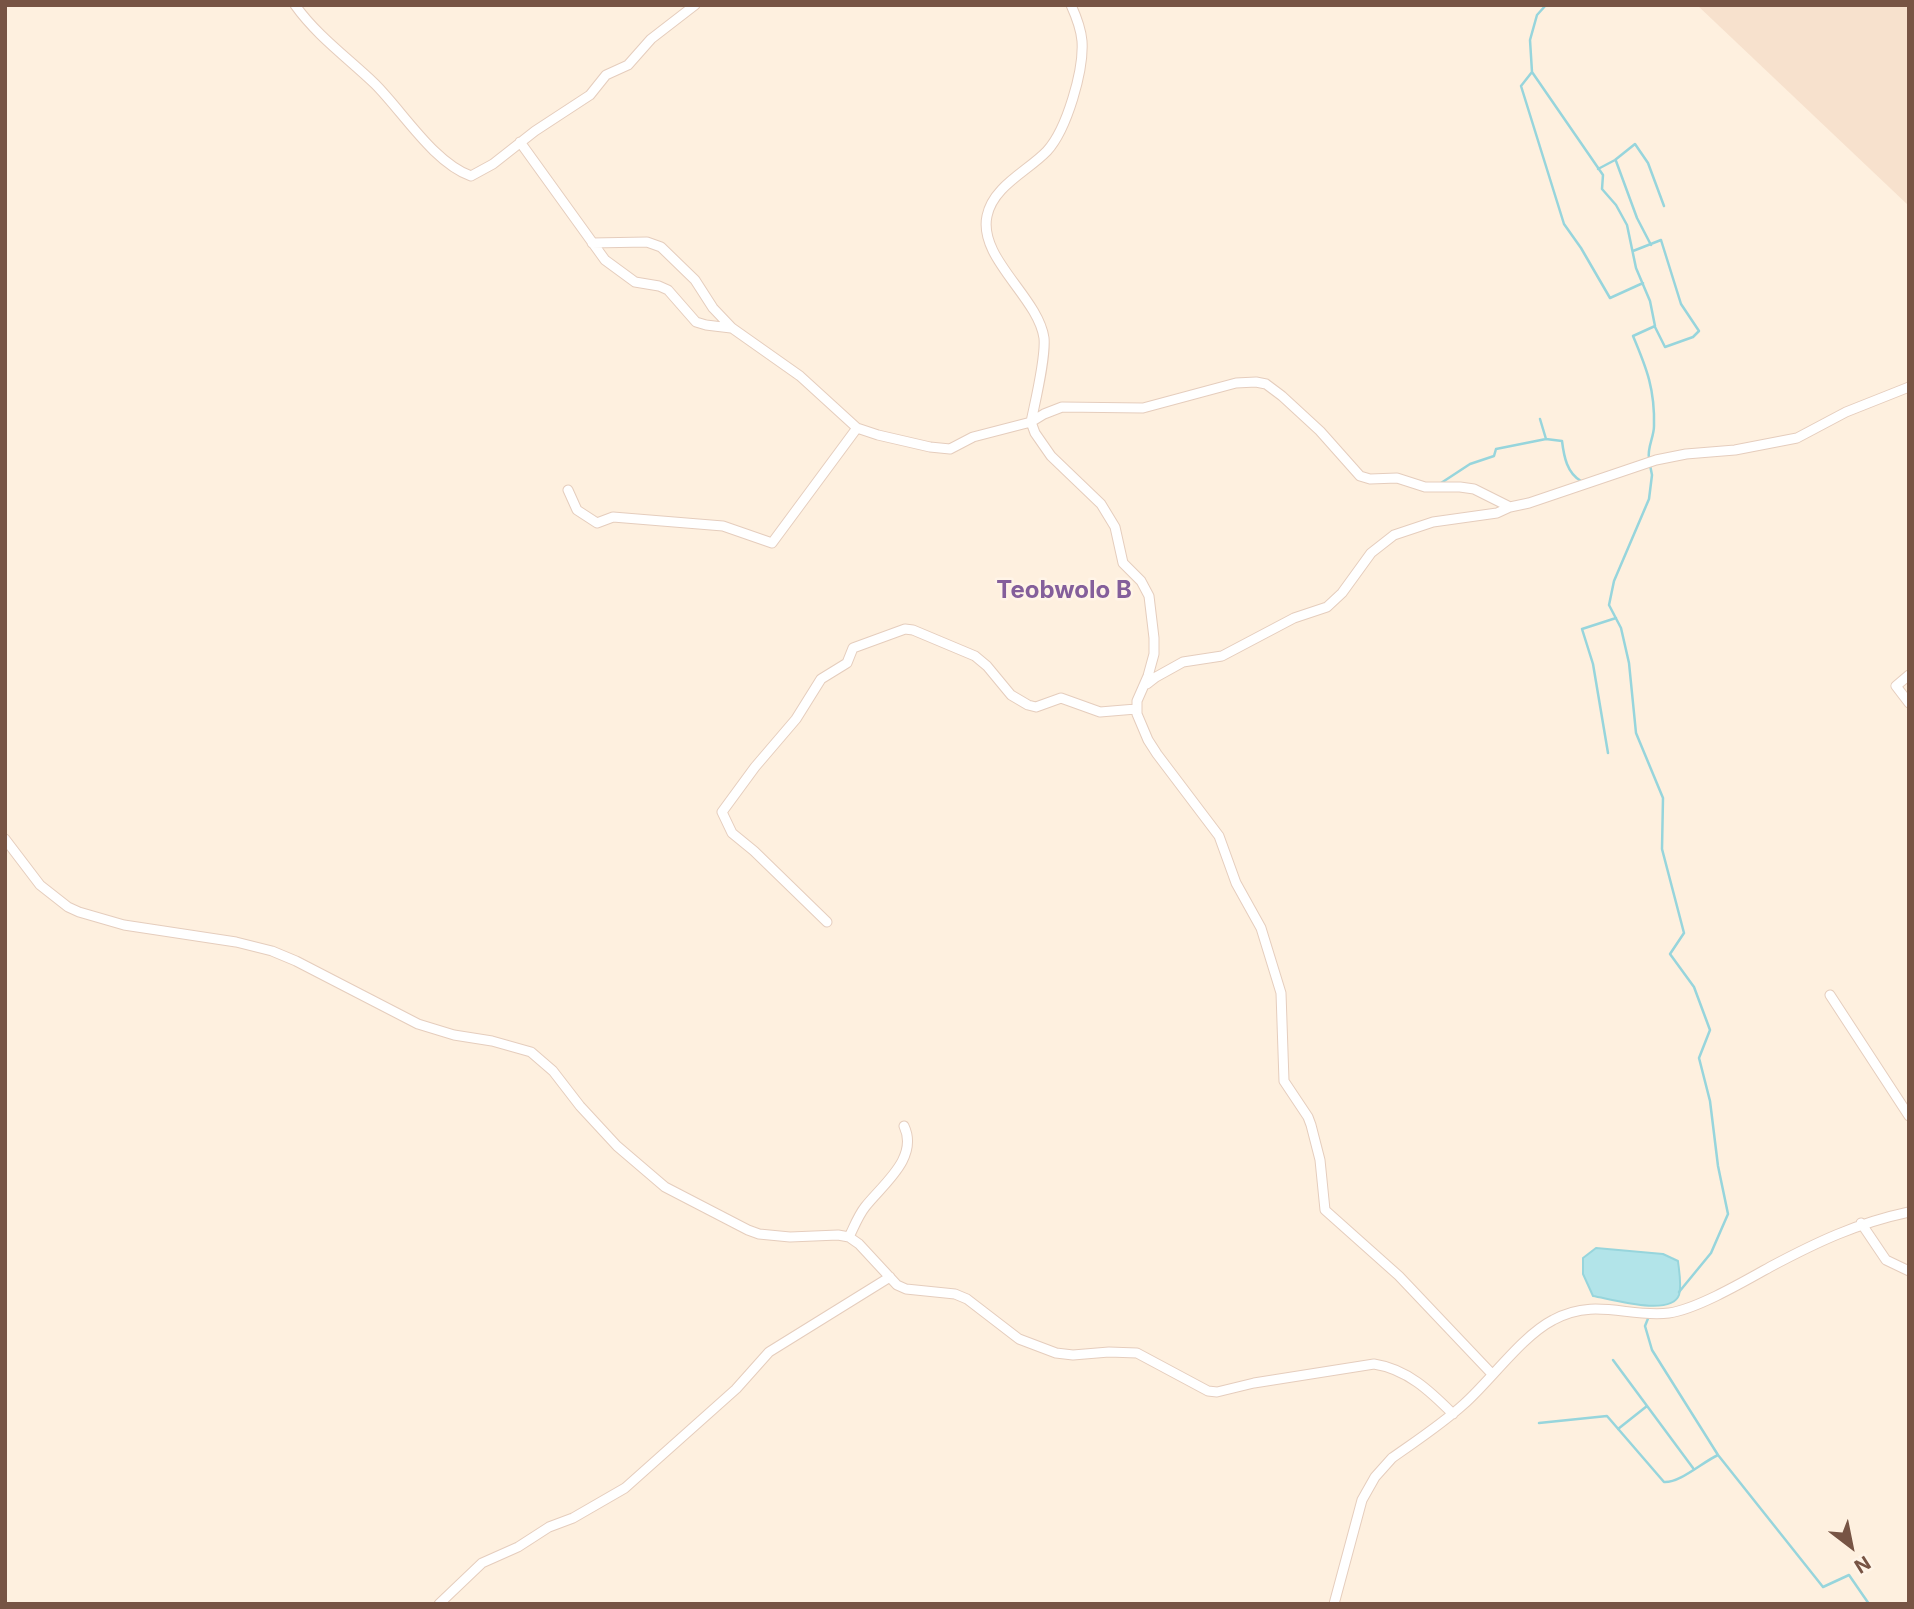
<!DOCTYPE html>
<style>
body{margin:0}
#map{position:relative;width:1914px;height:1609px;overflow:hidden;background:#fef0df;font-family:Inter,sans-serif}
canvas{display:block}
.frame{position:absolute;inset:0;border:7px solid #775444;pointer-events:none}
.north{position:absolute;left:1816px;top:1511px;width:70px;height:70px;-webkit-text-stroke:5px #fff4e7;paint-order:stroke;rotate:148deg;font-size:19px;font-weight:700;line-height:28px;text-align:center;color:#775444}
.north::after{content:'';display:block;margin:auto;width:24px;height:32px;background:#775444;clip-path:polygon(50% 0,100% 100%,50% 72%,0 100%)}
</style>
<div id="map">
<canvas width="1914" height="1609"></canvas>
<div class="frame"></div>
<div class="north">N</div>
</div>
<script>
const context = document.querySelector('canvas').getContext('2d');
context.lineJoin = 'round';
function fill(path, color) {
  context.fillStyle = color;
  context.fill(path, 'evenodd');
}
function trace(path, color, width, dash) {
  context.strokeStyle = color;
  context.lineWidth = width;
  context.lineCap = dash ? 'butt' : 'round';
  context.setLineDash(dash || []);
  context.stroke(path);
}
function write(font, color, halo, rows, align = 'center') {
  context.font = font + ' Inter,sans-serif';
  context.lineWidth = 5;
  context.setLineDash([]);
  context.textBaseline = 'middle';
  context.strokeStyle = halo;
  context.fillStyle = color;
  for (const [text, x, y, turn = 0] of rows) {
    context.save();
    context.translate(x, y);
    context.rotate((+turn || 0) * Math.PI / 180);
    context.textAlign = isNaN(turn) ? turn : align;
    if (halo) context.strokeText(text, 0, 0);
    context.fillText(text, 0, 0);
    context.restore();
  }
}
const residential = new Path2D(`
 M1698 5H1909V206L1697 5Z`);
const water = new Path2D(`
 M1596 1248 1663 1254 1678 1261C1679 1271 1682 1286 1679 1295 1671 1317 1611 1299 1593 1296L1583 1274V1258Z`);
const stream = new Path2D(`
 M1546 5 1537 15 1530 40 1532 72 1603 175 1602 189 1616 205 1627 225 1636 268 1650 301 1655 326 1633 336C1647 369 1655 390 1654 426 1654 437 1647 448 1649 458
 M1532 72 1521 86 1564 224 1581 248 1610 298 1643 283
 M1616 161 1637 218 1651 245
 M1598 169 1615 160 1635 144 1648 163 1664 206
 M1633 251 1661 240 1681 304 1699 331 1693 337 1665 347 1655 327
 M1540 419 1546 439
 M1650 465 1652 475 1649 499 1614 581 1609 605 1621 628 1629 663 1636 733 1663 798 1662 849 1684 933 1670 954 1694 987 1710 1030 1699 1058 1710 1101 1718 1166 1728 1214 1711 1253 1679 1292
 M1438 485 1470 464 1494 456 1496 449 1546 439 1562 441C1564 457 1567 473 1581 481
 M1608 753 1593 664 1582 629 1616 618
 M1649 1316 1645 1326 1652 1350 1718 1455 1823 1587 1849 1575 1869 1604
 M1613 1360 1693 1468
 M1539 1423 1607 1416 1664 1482C1680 1483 1701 1463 1718 1455
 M1618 1429 1647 1406`);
const street = new Path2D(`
 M295 5C317 36 348 58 375 84 403 112 434 163 471 176L493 164 535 131 590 95 606 75 628 65 651 39 695 5
 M1071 5C1076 16 1081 29 1082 41 1084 70 1067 129 1047 151 1028 171 993 186 987 216 978 258 1038 297 1044 338 1046 358 1035 402 1031 422L1035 433 1051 456 1101 504 1115 527 1123 563 1141 581 1149 596 1154 638V654L1148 676 1137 701V714L1148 740 1157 754 1219 836 1236 883 1261 928 1281 993 1284 1081 1308 1117 1311 1125 1320 1160 1325 1210 1399 1276 1492 1374
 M520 142 605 260 635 282 659 286 668 290 696 322 706 325 731 328
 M592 243 647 242 661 247 695 280 713 308 732 328 800 376 857 428 878 435 930 447 950 449 973 437 1031 422 1044 414 1062 407 1143 408 1236 383 1256 382 1266 384 1282 396 1320 431 1360 476 1370 479 1397 478 1425 487H1460L1474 489 1510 507 1529 503 1656 460 1686 454 1735 450 1797 438 1846 412 1909 387
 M568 490 577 510 597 523 613 517 723 526 772 543 857 428
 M1909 675 1896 686 1909 703
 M1147 684 1156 677 1183 662 1222 656 1294 618 1327 607 1342 593 1371 553 1394 535 1433 522 1497 513 1510 507
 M5 839 40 885 68 907 79 912 124 925 236 942 272 951 296 961 418 1024 454 1035 492 1041 531 1052 553 1071 580 1106 617 1146 665 1187 748 1230 759 1234 790 1237 838 1235 849 1237 859 1244 897 1285 906 1289 955 1294 967 1299 1019 1339 1056 1353 1073 1355 1109 1352 1137 1353 1208 1391 1217 1392 1254 1383 1374 1364C1407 1369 1430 1391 1453 1414
 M827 922 754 851 732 833 722 812 755 767 796 719 821 679 847 663 853 648 905 629 913 630 975 656 987 666 1011 695 1028 705 1036 707 1061 698 1100 712 1136 709
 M1830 995 1909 1116
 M1861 1223 1886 1260 1909 1271
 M849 1237C854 1227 858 1216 865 1207 883 1184 919 1158 904 1126
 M439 1604 482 1563 518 1547 549 1527 573 1518 625 1488 736 1389 769 1352 890 1277
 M1334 1604 1362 1500 1375 1477 1392 1458C1416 1441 1442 1424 1464 1404 1491 1380 1522 1336 1553 1320 1595 1297 1628 1318 1669 1313 1697 1309 1745 1281 1770 1267 1817 1242 1857 1223 1909 1212`);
const quarterNames = [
 ["Teobwolo B",1064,591]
];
fill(residential, '#f7e1cd');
fill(water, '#b2e4e9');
trace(water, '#97d5dc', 2);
trace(stream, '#97d5dc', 2.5);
trace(street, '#e5cdbd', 11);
trace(street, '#fff', 9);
write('bold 24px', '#845f9b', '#fff4e7', quarterNames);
</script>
